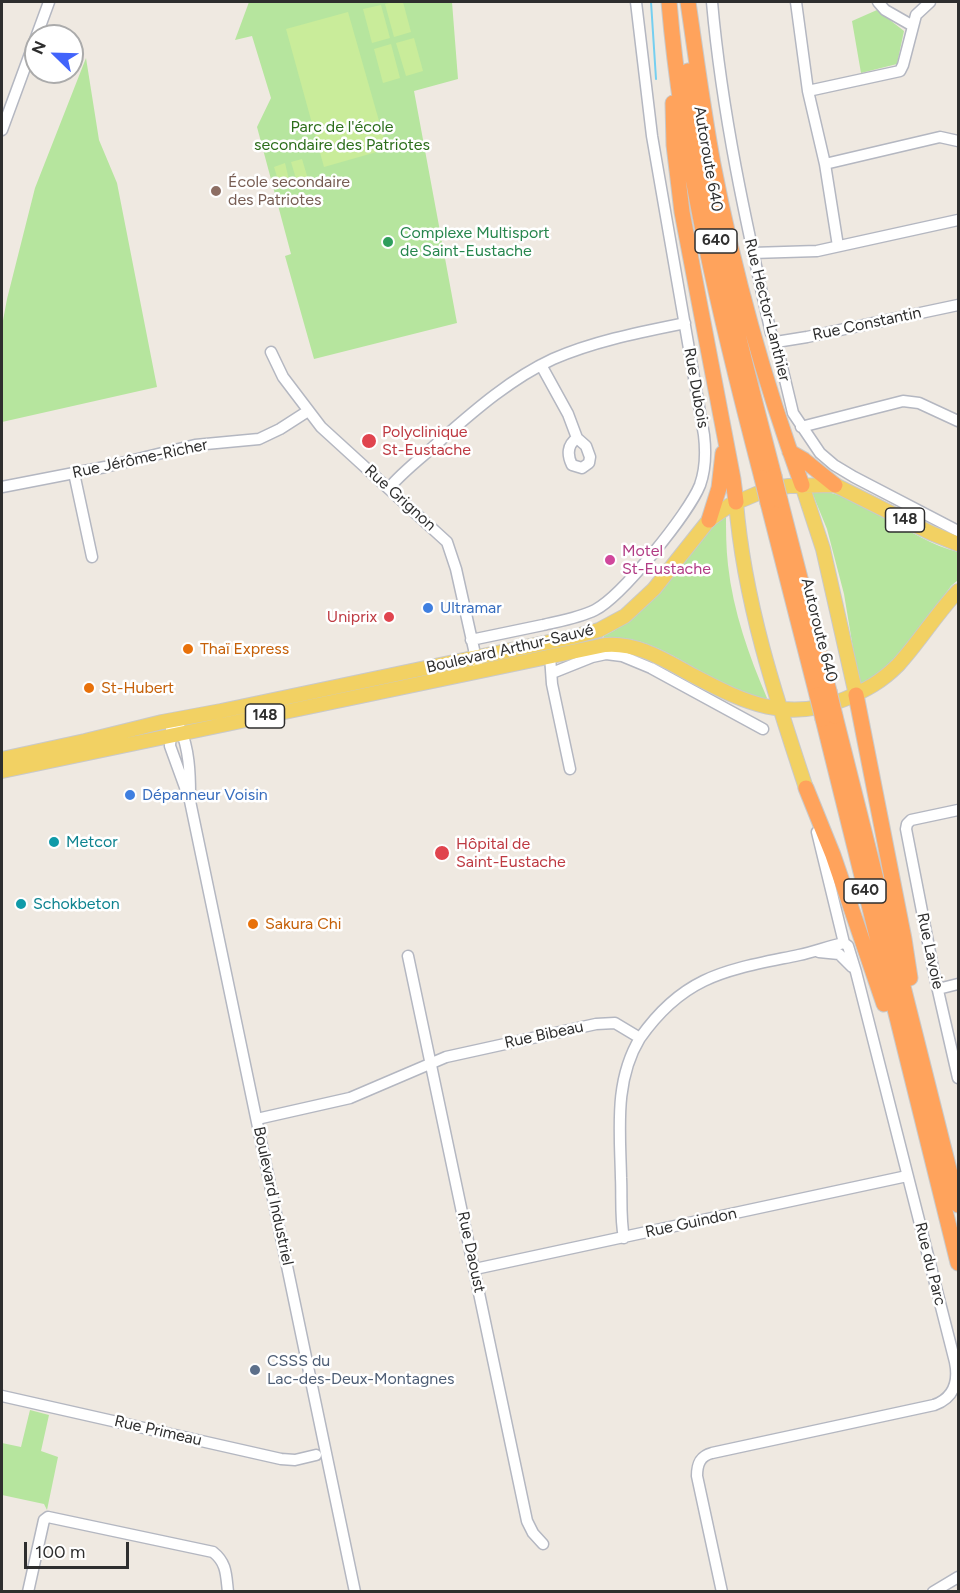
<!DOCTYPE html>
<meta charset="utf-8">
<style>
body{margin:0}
#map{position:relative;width:960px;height:1593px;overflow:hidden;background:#efe9e1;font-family:Figtree,sans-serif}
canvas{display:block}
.frame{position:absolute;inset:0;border:3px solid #2e2e2e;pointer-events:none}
.north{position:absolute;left:24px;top:24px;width:60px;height:60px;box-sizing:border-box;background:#fff;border:2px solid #ababab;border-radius:50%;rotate:293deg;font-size:16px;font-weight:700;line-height:24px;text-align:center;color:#2e2e2e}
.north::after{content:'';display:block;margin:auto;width:21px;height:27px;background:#4264fb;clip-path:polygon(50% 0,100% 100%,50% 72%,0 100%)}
.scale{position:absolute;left:24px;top:1542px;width:105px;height:27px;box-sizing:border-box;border:3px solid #2e2e2e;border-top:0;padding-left:8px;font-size:18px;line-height:21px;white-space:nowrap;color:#2e2e2e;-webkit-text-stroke:4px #fff;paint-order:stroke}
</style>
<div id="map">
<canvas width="960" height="1593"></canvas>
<div class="frame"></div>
<div class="north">N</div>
<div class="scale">100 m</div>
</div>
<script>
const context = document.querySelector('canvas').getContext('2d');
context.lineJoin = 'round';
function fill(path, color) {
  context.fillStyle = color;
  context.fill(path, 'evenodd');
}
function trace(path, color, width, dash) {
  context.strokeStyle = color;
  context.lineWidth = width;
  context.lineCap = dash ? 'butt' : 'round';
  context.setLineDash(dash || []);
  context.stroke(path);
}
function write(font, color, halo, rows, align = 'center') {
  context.font = font + ' Figtree,sans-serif';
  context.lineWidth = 5;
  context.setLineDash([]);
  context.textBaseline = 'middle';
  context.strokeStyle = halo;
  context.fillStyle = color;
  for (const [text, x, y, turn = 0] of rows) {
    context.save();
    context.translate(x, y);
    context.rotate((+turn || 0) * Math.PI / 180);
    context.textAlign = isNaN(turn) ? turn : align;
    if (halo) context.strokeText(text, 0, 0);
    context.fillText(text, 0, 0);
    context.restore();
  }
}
const green = new Path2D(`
 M249 2H452L458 79 414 91 457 323 314 359 285 256 291 254 257 127 271 98 252 36 235 40Z
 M877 10 904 31 897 64 861 73 852 21Z
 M86 58 99 140 117 183 157 387 2 422V326L7 299 35 188Z
 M811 490C864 492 908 540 958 552V580L951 586C931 613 891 675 859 684L844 594 827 529Z
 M726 514C726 531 726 548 728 565 733 611 749 656 767 698L764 699C753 695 743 693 733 689 696 673 646 629 604 640V636C655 611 670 573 704 532 710 525 718 520 726 514Z
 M30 1410 49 1415 41 1451 58 1457 47 1510 44 1504 2 1495V1443L21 1447Z`);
const pitch = new Path2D(`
 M393 2H403L411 32 394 37 385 4Z
 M381 5 390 38 372 43 363 9Z
 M348 12 387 149 324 167 286 29Z
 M414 38 423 71 406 76 396 43Z
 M391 44 400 78 383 83 374 49Z
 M302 159 308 179 297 182 291 162Z
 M285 163 290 184 280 187 274 167Z`);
const stream = new Path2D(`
 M651 2 656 79`);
const minor = new Path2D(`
 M712 2C722 114 746 223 771 333L776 342 793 413 820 453 834 465 854 477 958 531
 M796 2 808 91 825 164 838 246
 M878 2 885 10 913 26
 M808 91 900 71 903 65 916 15 930 2
 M2 130 49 2
 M825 164 940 137 958 141
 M752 253 817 251 958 220
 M776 342 807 337 958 305
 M271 352 283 377 321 427 447 542 456 569 477 663
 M541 365 568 414 577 438 586 446 590 457 589 463 582 468 572 465C567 455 567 445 577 438
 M801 427 903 401 919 403 958 421
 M74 473 92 557
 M2 487 105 467 195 445 259 439 280 429 308 411
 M389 488C404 470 425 455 442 439 476 409 512 378 553 359 594 341 641 332 685 323
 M471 640C495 635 519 630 543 625 560 621 579 618 595 610 622 596 689 513 700 485 706 468 706 452 704 435L652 136 636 2
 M550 656 552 684 570 769
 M552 673 592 657 606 654 622 656 651 668 763 729
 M180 728C189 749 190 772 190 795
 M171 729 170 746 190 801 355 1592
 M958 810 911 820 907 824 906 829 934 973 958 1078
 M819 952 839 954 852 967
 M408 956 527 1521 533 1533 543 1544
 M938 989 958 984
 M257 1119 350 1098 446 1057 596 1024 615 1023 640 1038C685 974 728 970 799 955 814 952 829 946 844 943
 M624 1238C620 1218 622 1197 621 1178 620 1129 614 1081 640 1038
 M475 1269 907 1176
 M2 1396 281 1459 295 1460 316 1455
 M28 1592 44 1520 48 1517 213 1552C227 1563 226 1575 228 1592
 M722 1592 697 1476C697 1464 700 1456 712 1453L934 1405C954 1398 959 1382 955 1362L856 972 848 946 844 943 817 832
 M933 1592 958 1577`);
const major = new Path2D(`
 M802 485 823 549 856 695
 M736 502C744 601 775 695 806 788
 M2 759 85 741 162 722 221 711 573 637 599 630 625 616 654 589 709 520 730 505 768 489 789 486 835 485 931 533 958 544
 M2 771 605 645C638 642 666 661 694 676 745 703 788 723 845 699 866 690 881 682 898 665 920 641 936 614 958 591`);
const highway = new Path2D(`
 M669 2C683 164 721 321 762 478
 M688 2C696 56 703 110 713 164 734 273 764 381 802 485
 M688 71C704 209 739 342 774 476
 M673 103 674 145 682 212 733 479 736 502
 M790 452 804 460 835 485
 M780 500 829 691
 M768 503 817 695
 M709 520 719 488 723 453
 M856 695 904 939 910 978
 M835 716 958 1205
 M823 719 958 1263
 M806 788 833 855 884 1004`);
const highwayBridge = new Path2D(`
 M774 476 780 500
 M762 478 768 503
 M829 691 835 716
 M817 695 823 719`);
const markers = [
 [216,191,6,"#8d6e63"],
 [388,242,6,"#2e9e5b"],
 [369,441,8,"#e0444e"],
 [610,560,6,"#d1479c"],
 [428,608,6,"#3f7fe0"],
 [389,617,6,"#e0444e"],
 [188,649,6,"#e8710a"],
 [89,688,6,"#e8710a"],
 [130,795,6,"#3f7fe0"],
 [54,842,6,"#0f9aa8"],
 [442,853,8,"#e0444e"],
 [21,904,6,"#0f9aa8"],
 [253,924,6,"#e8710a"],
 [255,1370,6,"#5c6f8a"]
];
const shields = [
 [716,241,42],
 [905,520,39],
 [265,716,39],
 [865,891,42]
];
const shieldNames = [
 ["640",716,241],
 ["148",905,520],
 ["148",265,716],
 ["640",865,891]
];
const parkNames = [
 ["Parc de l'école",342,127],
 ["secondaire des Patriotes",342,145]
];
const streetNames = [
 ["Autoroute 640",708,159,80],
 ["Rue Hector-Lanthier",767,310,76],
 ["Rue Constantin",867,324,-12],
 ["Rue Dubois",696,388,80],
 ["Rue Jérôme-Richer",140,459,-12],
 ["Rue Grignon",400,498,42],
 ["Autoroute 640",819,630,76],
 ["Boulevard Arthur-Sauvé",510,649,-13],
 ["Rue Lavoie",930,951,78],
 ["Rue Bibeau",544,1035,-12],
 ["Boulevard Industriel",273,1196,78],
 ["Rue Guindon",691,1223,-12],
 ["Rue Daoust",471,1252,78],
 ["Rue du Parc",930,1264,76],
 ["Rue Primeau",158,1431,13]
];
const educationNames = [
 ["École secondaire",228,182],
 ["des Patriotes",228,200]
];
const leisureNames = [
 ["Complexe Multisport",400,233],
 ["de Saint-Eustache",400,251]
];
const healthNames = [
 ["Polyclinique",382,432],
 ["St-Eustache",382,450],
 ["Uniprix",377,617,"right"],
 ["Hôpital de",456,844],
 ["Saint-Eustache",456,862]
];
const hotelNames = [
 ["Motel",622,551],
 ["St-Eustache",622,569]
];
const shopNames = [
 ["Ultramar",440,608],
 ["Dépanneur Voisin",142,795]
];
const foodNames = [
 ["Thaï Express",200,649],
 ["St-Hubert",101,688],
 ["Sakura Chi",265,924]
];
const cultureNames = [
 ["Metcor",66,842],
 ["Schokbeton",33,904]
];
const serviceNames = [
 ["CSSS du",267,1361],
 ["Lac-des-Deux-Montagnes",267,1379]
];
fill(green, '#b6e59e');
fill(pitch, '#c9ec9a');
trace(stream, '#75cff0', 2);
trace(minor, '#b4b7c1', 13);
trace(major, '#c9c9c9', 16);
trace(highway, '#c9c9c9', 17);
trace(minor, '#fff', 10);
trace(major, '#f2d163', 14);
trace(highway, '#ffa35c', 15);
trace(highwayBridge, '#c9c9c9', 17, []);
trace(highwayBridge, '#ffa35c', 15);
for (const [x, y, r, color] of markers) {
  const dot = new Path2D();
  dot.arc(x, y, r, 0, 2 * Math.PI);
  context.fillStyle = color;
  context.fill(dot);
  trace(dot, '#fff', 2);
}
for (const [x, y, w] of shields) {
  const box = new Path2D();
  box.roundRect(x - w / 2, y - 12, w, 24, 4.5);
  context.fillStyle = '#fff';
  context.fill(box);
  trace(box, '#2e2e2e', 1.5);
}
write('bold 15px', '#2e2e2e', null, shieldNames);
write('16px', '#2c6e1b', '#fff', parkNames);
write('16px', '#2e2e2e', '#fff', streetNames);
write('16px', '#785e54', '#fff', educationNames, 'left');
write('16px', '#27864d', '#fff', leisureNames, 'left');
write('16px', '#be3a42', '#fff', healthNames, 'left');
write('16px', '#b23c85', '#fff', hotelNames, 'left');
write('16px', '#366cbe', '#fff', shopNames, 'left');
write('16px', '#c56008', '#fff', foodNames, 'left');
write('16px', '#0d838f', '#fff', cultureNames, 'left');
write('16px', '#4e5e75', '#fff', serviceNames, 'left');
</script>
